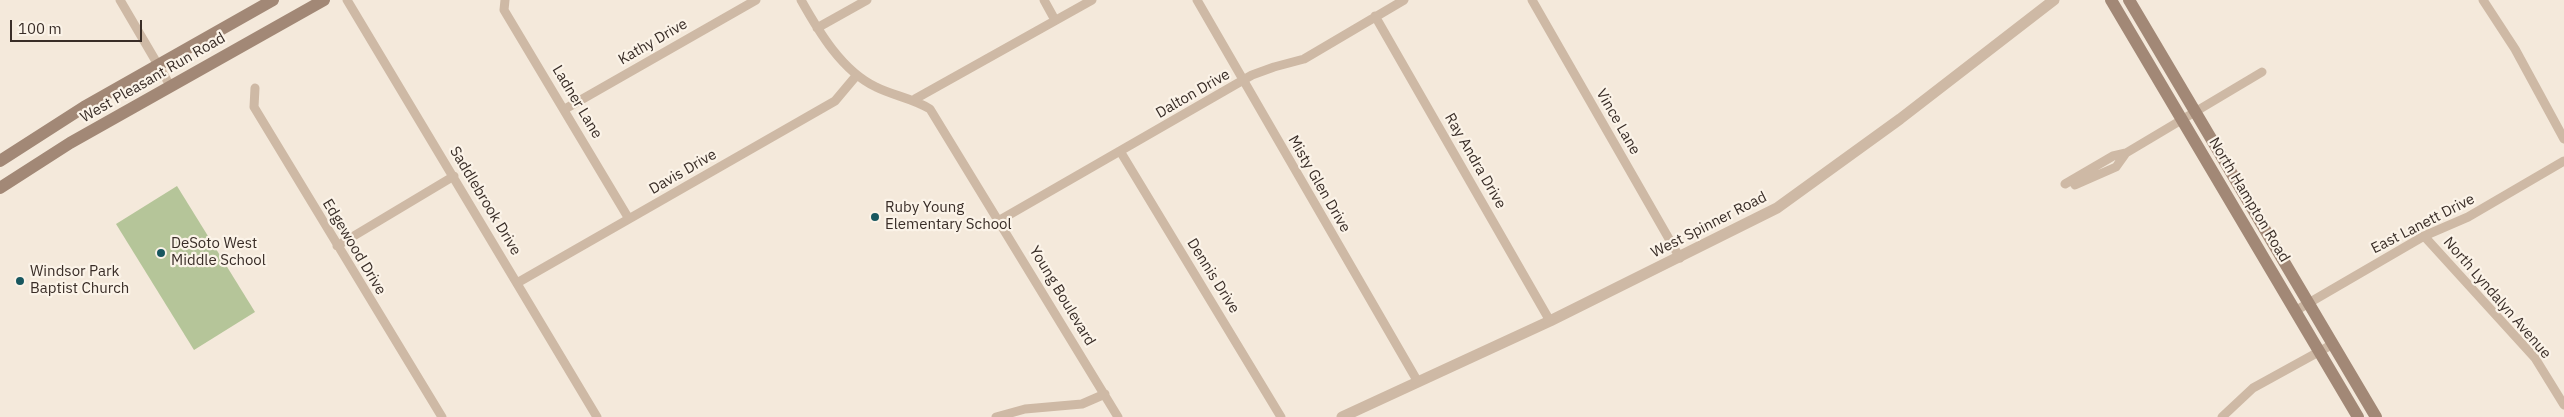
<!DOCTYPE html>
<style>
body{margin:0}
#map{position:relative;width:2564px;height:417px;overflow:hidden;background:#f4e9db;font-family:"IBM Plex Sans",sans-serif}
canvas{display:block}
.scale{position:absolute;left:10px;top:20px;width:132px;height:22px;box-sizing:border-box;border:2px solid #392d27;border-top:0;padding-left:6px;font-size:15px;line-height:18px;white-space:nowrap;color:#392d27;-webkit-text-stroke:4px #fbf3e8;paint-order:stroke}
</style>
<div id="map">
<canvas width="2564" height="417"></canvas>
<div class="scale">100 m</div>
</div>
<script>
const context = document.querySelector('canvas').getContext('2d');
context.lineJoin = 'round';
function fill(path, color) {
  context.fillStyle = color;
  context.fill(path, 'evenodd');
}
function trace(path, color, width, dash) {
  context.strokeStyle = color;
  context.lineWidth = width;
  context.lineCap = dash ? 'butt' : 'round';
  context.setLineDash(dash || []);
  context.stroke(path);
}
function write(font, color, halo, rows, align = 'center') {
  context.font = font + ' "IBM Plex Sans",sans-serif';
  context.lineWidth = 4.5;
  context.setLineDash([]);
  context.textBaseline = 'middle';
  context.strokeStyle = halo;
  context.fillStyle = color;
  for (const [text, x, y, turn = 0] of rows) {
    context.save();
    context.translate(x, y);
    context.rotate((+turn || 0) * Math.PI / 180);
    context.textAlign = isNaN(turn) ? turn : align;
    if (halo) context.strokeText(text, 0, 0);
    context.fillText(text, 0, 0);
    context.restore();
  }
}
const green = new Path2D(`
 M177 186 255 312 194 350 116 224Z`);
const minor = new Path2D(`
 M120 0 171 87
 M347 0 597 417
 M505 0 504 10 629 219
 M801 0C819 32 842 71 876 87 894 96 912 98 930 109L1118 417
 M1044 0 1055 20
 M1197 0 1418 382
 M1532 0 1680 258
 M2483 0 2515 49 2564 139
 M1375 16 1550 321
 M817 28 867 0
 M255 88 254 107 442 417
 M915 99 1092 0
 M565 109 756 0
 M1120 151 1281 417
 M2065 184 2113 156 2126 153 2262 72
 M2075 185 2116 167 2126 153
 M1000 220 1252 75 1274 67 1304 59 1404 0
 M2424 236 2535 358 2564 405
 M337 246 454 176
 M517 283 835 101 856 76
 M2295 311 2424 236 2468 217 2564 161
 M996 417 1025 409 1082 404 1105 394
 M2222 417 2253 388 2333 344`);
const tertiary = new Path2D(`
 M1342 417 1550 321 1777 208 1900 119 2054 0`);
const secondary = new Path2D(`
 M2111 0 2358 417
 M2129 0 2376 417
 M0 161 84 107 273 0
 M0 188 70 143 324 0`);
const markers = [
 [875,217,5,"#18575f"],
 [161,253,5,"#18575f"],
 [20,281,5,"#18575f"]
];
const streetNames = [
 ["Kathy Drive",653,42,-30],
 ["West Pleasant Run Road",153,78,-30],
 ["Dalton Drive",1193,94,-30],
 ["Ladner Lane",577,102,59],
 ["Vince Lane",1618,122,60],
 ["Ray Andra Drive",1475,161,60],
 ["Davis Drive",683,172,-30],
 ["Misty Glen Drive",1319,184,60],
 ["North Hampton Road",2249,200,59],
 ["Saddlebrook Drive",485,201,59],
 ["East Lanett Drive",2423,224,-27],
 ["West Spinner Road",1709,225,-27],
 ["Edgewood Drive",354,247,59],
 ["Dennis Drive",1213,276,58],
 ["Young Boulevard",1062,296,59],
 ["North Lyndalyn Avenue",2497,298,49]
];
const poiNames = [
 ["Ruby Young",885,208],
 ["Elementary School",885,225],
 ["DeSoto West",171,244],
 ["Middle School",171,261],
 ["Windsor Park",30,272],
 ["Baptist Church",30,289]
];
fill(green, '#b5c599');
trace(minor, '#ceb9a5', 9);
trace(tertiary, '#ceb9a5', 11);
trace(secondary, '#a28876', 12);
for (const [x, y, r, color] of markers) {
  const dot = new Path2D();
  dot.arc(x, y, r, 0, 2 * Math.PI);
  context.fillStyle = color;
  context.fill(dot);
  trace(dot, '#fbf3e8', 2);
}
write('15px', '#392d27', '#fbf3e8', streetNames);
write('15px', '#392d27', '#fbf3e8', poiNames, 'left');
</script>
